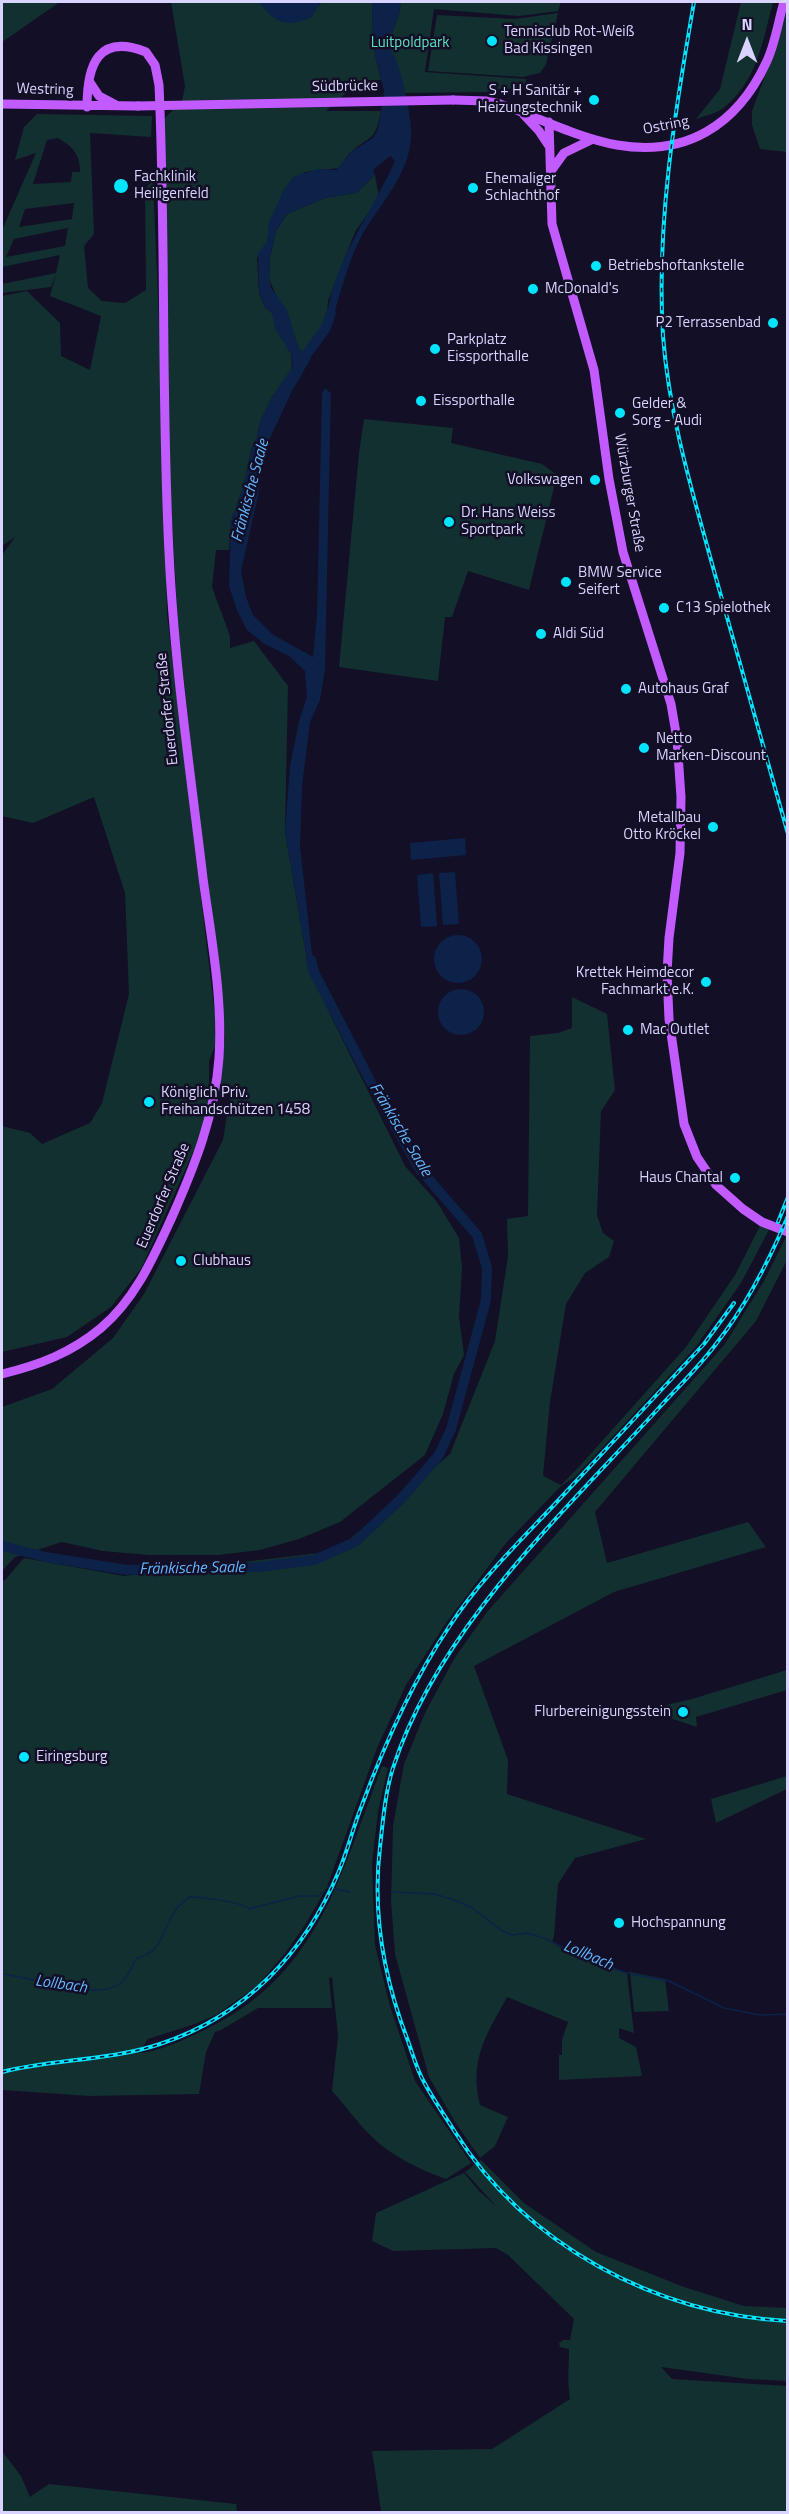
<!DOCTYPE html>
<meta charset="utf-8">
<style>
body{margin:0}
#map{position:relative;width:789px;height:2514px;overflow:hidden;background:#130f26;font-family:"Titillium Web",sans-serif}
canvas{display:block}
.frame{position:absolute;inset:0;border:3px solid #d9d4ff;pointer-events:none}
.north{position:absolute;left:717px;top:12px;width:60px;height:60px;-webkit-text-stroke:4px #130f26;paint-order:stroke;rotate:0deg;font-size:16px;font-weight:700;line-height:24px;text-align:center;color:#d9d4ff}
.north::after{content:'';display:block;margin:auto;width:21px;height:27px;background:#d9d4ff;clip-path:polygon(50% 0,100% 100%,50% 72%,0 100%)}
</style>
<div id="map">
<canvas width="789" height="2514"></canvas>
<div class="frame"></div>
<div class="north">N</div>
</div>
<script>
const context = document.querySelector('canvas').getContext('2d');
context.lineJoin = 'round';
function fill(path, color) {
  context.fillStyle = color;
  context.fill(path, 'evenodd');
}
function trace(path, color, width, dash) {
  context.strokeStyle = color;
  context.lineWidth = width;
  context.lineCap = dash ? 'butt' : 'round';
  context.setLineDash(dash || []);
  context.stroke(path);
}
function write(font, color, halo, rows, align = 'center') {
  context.font = font + ' "Titillium Web",sans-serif';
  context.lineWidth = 5;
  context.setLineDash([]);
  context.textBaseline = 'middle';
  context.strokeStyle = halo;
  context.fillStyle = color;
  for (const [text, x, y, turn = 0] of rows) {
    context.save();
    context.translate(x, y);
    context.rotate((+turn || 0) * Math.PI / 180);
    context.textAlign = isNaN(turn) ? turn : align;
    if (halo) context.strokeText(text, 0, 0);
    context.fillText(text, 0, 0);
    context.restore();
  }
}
const green = new Path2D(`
 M2 2H60L2 42Z
 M171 2H259L319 6 321 2H372L373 46 381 80 359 81 326 111H381C375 142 372 134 351 152 346 156 343 163 339 168L305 172 285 188 270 222 267 242 257 258 259 293 265 307 272 313 291 354 292 370 272 397 260 422 257 437 251 450 243 488 231 521 229 550H216L212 587 230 636V648L254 641 288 686 285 832 307 960 328 1010 405 1166 437 1202 459 1238 462 1268 459 1317 464 1355 454 1374 443 1414 425 1455 340 1522 299 1539 260 1550 218 1555H149L103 1551 62 1542 15 1557 2 1571V1407L52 1389 113 1338 144 1294 223 1140 231 1090 220 1084 225 1036 216 942 196 795 178 624 170 486 165 118 182 101 185 86Z
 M400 2H561L558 11 519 16 434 9 425 72 526 79V85L495 92 404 93C400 79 391 62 390 47 389 31 402 17 400 2Z
 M741 2H773C763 40 757 83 722 109 715 114 704 116 696 119L720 89Z
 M787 9V152L760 149 752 125V111L779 39Z
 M558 13 546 64 540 73 523 77 428 71 437 15 515 19Z
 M37 114 152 116 151 137 90 133 94 234 84 246 88 288 102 301 125 303 146 290 145 189 153 180 160 346 167 614 215 1015 216 1044 209 1061V1100L203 1130 141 1269 111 1307 67 1337 2 1352V1126L30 1133 42 1144 90 1123 102 1103 129 994 125 893 94 797 33 823 2 816V555L15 537 2 546V296L27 291 60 323 61 356 90 370 101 316 50 296 56 274 51 287 2 293V284L56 273 60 255 2 267V230L36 153 15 160 24 127ZM58 138C73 147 80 154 80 172H72L71 182 33 184 47 140ZM74 203 72 219 19 227 25 209ZM68 228 65 246 6 257 14 239Z
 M375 175 379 197 355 232 328 301 326 324 304 354 299 349 269 279 270 257 276 231 287 214 325 198 356 193Z
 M364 419 453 428 451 443 542 464 557 475 529 590 468 571 452 617H445L438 681 339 667 359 453Z
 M572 997 607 1014 615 1090 601 1111 597 1215 603 1233 614 1241 609 1257 585 1273 566 1304 550 1402 543 1476 561 1485 578 1468 686 1347 735 1275 762 1222 771 1226 741 1283 695 1348 575 1477 561 1486 506 1543 446 1623 407 1683 377 1748 327 1887 305 1925 286 1952 257 1986 216 2015 195 2024 148 2039 138 2053C158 2052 179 2042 198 2033 318 1979 339 1878 382 1766L388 1768 378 1812 372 1863 375 1945 390 2006 415 2081 471 2163 446 2179C420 2170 389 2155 369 2134 356 2121 345 2105 332 2091L338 2036 332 1977 329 1978 332 2008H258L221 2030 215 2032 206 2052 199 2094 89 2096 2 2090V1581L5 1580 24 1558 124 1576 336 1551 450 1454 495 1341 508 1256 507 1219 528 1216 530 1036 558 1033 572 1028Z
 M786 1237H787V1260L756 1321 595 1512 607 1563 748 1522 766 1547 614 1592 474 1666 508 1760 507 1794 646 1839 575 1858 558 1884 554 1936 552 1942 566 1951 627 1974 634 2033 619 2028V2038L636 2047 642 2076 559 2080V2055H562V2040L568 2022 507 1997C486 2036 469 2059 480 2105L508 2117 495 2146 480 2158 455 2122 429 2077 395 1954 391 1901 393 1826 404 1764 425 1713 454 1659 487 1612 725 1344 764 1281Z
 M787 1670V1690L696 1717 697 1727 646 1710 692 1699Z
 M787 1776V1789L716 1823 711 1799Z
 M630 1972 665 1979 669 2011 634 2012Z
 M481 2160 524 2203 596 2252 684 2287 744 2306 787 2308V2381L748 2379 661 2367 672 2379 787 2386V2512H379L381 2511 372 2451 492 2449 570 2399C567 2380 569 2367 569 2349L560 2347 559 2343 563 2340H570L574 2319 508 2255 496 2248 393 2251 372 2241 376 2213 464 2173 480 2192 496 2206 465 2172Z
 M2 2451 21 2476 30 2497 49 2484 236 2504 237 2512H2Z`);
const water = new Path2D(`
 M259 2H321L311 18C285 27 275 24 259 2Z
 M372 2H400C402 17 390 30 390 45 390 51 395 57 397 62 403 79 413 122 411 139 408 176 380 204 362 235 347 263 340 297 330 326L326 324C331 264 371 214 395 161L390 156 373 170 375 175 356 193 325 198 287 214 276 231 270 257 269 279 271 288 287 310 299 349 304 354 314 347 310 360 292 391 264 451 258 496 241 571 246 597 253 615 272 634 313 657 317 614 322 393 325 388 331 393 325 669 320 700 310 722 302 786 300 846 314 972 307 960 285 832 290 766 299 721 307 697 305 671 289 656 263 643 247 630 237 610 229 586 231 521 243 488 251 450 257 437 260 422 272 397 293 366 291 354 275 329 272 313 265 307 259 292 258 253 267 242 269 222 285 188 293 177 318 169 336 170 351 152 373 138 378 129 384 91 373 46Z
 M465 838 466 855 411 860 410 843Z
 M455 872 459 924 443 925 439 873Z
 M433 873 437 926 421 927 417 875Z
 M434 959a24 24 0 1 1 48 0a24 24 0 1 1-48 0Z
 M438 1012a23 23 0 1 1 46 0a23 23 0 1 1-46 0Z`);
const stream = new Path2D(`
 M327 1887 350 1892
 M393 1892 435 1894 454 1900 471 1907 501 1930 512 1935 527 1933 544 1938 583 1957 626 1973 669 1981 724 2008 760 2015 788 2014
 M2 1974C31 1976 95 2003 121 1983 128 1977 132 1966 136 1959 164 1951 161 1932 175 1911 178 1906 184 1902 189 1897 200 1897 243 1902 249 1909L299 1896H318L323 1892`);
const river = new Path2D(`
 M304 358 326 328 331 313
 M2 1546 46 1557 127 1570 259 1567 314 1560 355 1542 401 1499 439 1455 451 1429 486 1300 487 1268 477 1235 419 1168 378 1096 314 972 311 960`);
const primary = new Path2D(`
 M89 81 99 96 116 105
 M453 100 487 101 500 104C537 117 578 138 617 145 686 157 737 125 766 63 775 45 778 22 784 2
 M2 104 138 106
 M524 115 539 131 549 146
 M549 122 552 224 594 370 609 479 623 552 671 704 677 739 681 797 680 853 669 938 667 973 669 1019 684 1124 697 1157 716 1185 743 1209 762 1222 788 1232
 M551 171 564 153 593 139
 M2 1374C39 1365 71 1353 101 1328 136 1298 153 1258 172 1217 195 1165 215 1115 219 1058 223 998 211 937 203 878 190 769 174 661 169 552 161 397 166 241 159 85L155 65 146 52C98 33 87 65 87 107`);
const rail = new Path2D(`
 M694 2C675 111 656 225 663 336 669 416 693 494 714 571 739 659 763 746 788 834
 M788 1216C769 1261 746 1306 716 1344 699 1367 677 1388 657 1410 562 1514 437 1630 393 1768 385 1793 383 1821 380 1847 372 1914 384 1979 408 2041 413 2055 417 2070 424 2082 433 2099 445 2116 455 2132 526 2245 655 2314 788 2321
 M778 1222 788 1197
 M2 2072C53 2059 109 2061 160 2044 245 2016 305 1953 339 1871 348 1850 353 1827 362 1805 385 1743 412 1682 449 1627 478 1582 517 1544 554 1505 604 1451 654 1398 704 1344L734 1303`);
const primaryBridge = new Path2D(`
 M138 106 453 100`);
const markers = [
 [492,41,6,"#00e5ff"],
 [594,100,6,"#00e5ff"],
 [121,186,8,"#00e5ff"],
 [473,188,6,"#00e5ff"],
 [596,266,6,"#00e5ff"],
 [533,289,6,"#00e5ff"],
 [773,323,6,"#00e5ff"],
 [435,349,6,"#00e5ff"],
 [421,401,6,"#00e5ff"],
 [620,413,6,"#00e5ff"],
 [595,480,6,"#00e5ff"],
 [449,522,6,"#00e5ff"],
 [566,582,6,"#00e5ff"],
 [664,608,6,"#00e5ff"],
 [541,634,6,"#00e5ff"],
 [626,689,6,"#00e5ff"],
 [644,748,6,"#00e5ff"],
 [713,827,6,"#00e5ff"],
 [706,982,6,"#00e5ff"],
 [628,1030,6,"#00e5ff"],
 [149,1102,6,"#00e5ff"],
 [735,1178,6,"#00e5ff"],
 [181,1261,6,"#00e5ff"],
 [683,1712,6,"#00e5ff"],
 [24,1757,6,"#00e5ff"],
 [619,1923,6,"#00e5ff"]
];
const poiNames = [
 ["Tennisclub Rot-Weiß",504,32],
 ["Bad Kissingen",504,49],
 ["S + H Sanitär +",582,91,"right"],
 ["Heizungstechnik",582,108,"right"],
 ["Fachklinik",134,177],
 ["Heiligenfeld",134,194],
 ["Ehemaliger",485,179],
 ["Schlachthof",485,196],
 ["Betriebshoftankstelle",608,266],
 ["McDonald's",545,289],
 ["P2 Terrassenbad",761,323,"right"],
 ["Parkplatz",447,340],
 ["Eissporthalle",447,357],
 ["Eissporthalle",433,401],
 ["Gelder &",632,404],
 ["Sorg - Audi",632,421],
 ["Volkswagen",583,480,"right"],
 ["Dr. Hans Weiss",461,513],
 ["Sportpark",461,530],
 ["BMW Service",578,573],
 ["Seifert",578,590],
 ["C13 Spielothek",676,608],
 ["Aldi Süd",553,634],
 ["Autohaus Graf",638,689],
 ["Netto",656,739],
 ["Marken-Discount",656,756],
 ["Metallbau",701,818,"right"],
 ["Otto Kröckel",701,835,"right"],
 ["Krettek Heimdecor",694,973,"right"],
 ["Fachmarkt e.K.",694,990,"right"],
 ["Mac Outlet",640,1030],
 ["Königlich Priv.",161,1093],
 ["Freihandschützen 1458",161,1110],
 ["Haus Chantal",723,1178,"right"],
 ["Clubhaus",193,1261],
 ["Flurbereinigungsstein",671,1712,"right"],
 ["Eiringsburg",36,1757],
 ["Hochspannung",631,1923]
];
const parkNames = [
 ["Luitpoldpark",410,43]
];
const streetNames = [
 ["Südbrücke",345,87,-1],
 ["Westring",45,90,2],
 ["Ostring",666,126,-11],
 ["Würzburger Straße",629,493,80],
 ["Euerdorfer Straße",168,709,-96],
 ["Euerdorfer Straße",164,1196,-67]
];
const waterNames = [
 ["Fränkische Saale",251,491,-75],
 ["Fränkische Saale",400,1130,59],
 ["Fränkische Saale",192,1569,-1],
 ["Lollbach",588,1956,23],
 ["Lollbach",61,1985,8]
];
fill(green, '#12302f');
fill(water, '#0c2248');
trace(stream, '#0c2248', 1.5);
trace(river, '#0c2248', 10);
trace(primary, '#c25bff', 9);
trace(rail, '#00e5ff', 4);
trace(rail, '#130f26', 1.5, [4.5]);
trace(primaryBridge, '#c25bff', 9);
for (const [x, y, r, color] of markers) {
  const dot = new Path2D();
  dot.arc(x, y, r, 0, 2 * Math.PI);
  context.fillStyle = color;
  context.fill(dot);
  trace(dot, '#130f26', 2);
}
write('15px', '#d9d4ff', '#130f26', poiNames, 'left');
write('15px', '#5fe0c0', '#130f26', parkNames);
write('15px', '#d9d4ff', '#130f26', streetNames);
write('italic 16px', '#62b6ff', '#130f26', waterNames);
</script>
